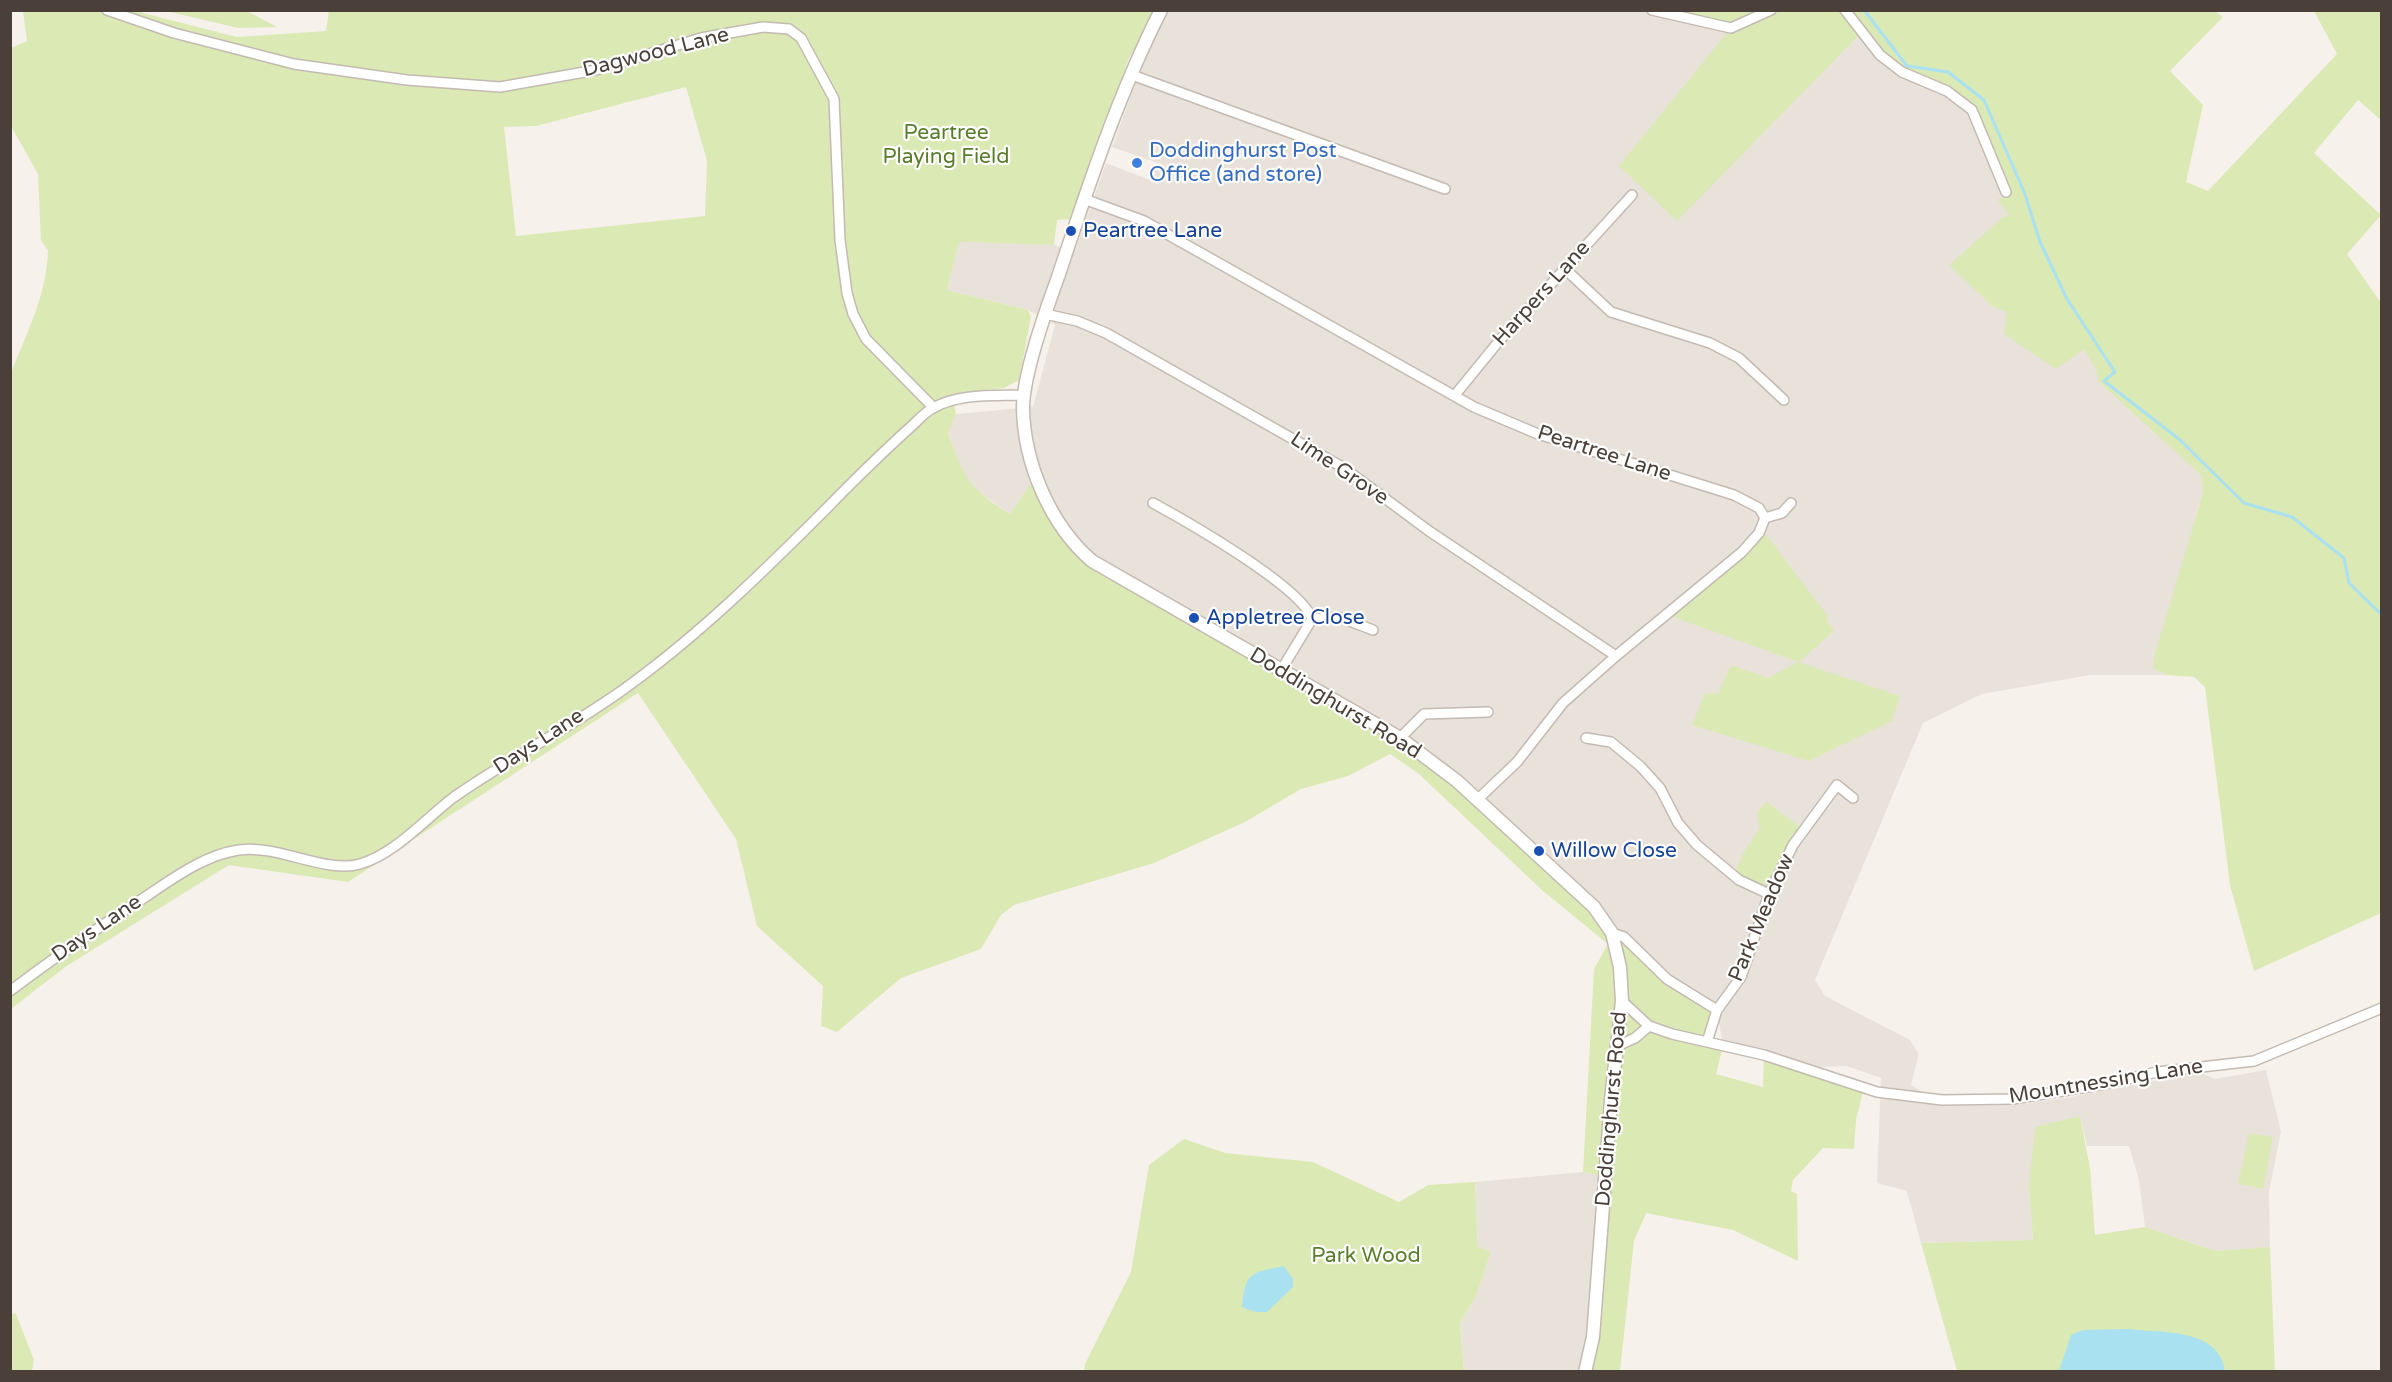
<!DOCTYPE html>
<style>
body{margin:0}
#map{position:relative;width:2392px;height:1382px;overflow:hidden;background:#f6f1eb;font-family:"Varela Round",sans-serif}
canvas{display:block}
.frame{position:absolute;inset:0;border:12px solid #4a4039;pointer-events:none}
</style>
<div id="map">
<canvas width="2392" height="1382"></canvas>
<div class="frame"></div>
</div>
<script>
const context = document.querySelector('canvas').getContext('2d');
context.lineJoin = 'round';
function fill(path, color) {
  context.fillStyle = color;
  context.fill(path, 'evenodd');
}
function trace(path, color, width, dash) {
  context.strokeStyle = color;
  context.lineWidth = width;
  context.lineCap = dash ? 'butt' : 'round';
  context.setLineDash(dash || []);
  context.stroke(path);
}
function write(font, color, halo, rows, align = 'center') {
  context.font = font + ' "Varela Round",sans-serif';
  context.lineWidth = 4.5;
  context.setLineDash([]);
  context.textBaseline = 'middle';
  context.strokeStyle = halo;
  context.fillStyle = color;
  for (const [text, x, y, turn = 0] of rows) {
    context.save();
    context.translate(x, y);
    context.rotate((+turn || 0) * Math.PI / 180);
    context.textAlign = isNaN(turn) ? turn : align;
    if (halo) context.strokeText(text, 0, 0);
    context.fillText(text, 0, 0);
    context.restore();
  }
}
const residential = new Path2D(`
 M1162 11H1845L1930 82 1972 110 2106 370 2099 382 2192 465 2201 475 2203 490 2154 668 2167 675H2090L1982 694 1923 723 1815 980 1825 996 1910 1040 1919 1054 1911 1085 1944 1106 2015 1105 2066 1098 2199 1072 2215 1079 2266 1070 2281 1131 2269 1192 2270 1247 2215 1251 2145 1227 2139 1180 2129 1146H2087L2080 1116 2029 1188 2033 1240 1921 1243 1907 1191 1877 1183 1881 1078 1847 1066 1819 1067 1780 1054 1722 1040 1717 1010 1667 979 1457 781 1105 569 1029 486 1010 514 975 489 960 469 948 431 956 414 1033 407 1055 325 1028 310 947 290 959 241 1054 245 1075 251 1106 163 1150 180 1158 163 1112 147Z
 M1583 1172 1601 1176 1585 1371H1464L1460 1323 1476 1296 1491 1252 1478 1247 1475 1182Z`);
const green = new Path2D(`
 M329 10H1160L1129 58 1071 219 1057 220 1054 245 959 242 947 290 1028 310 1031 317 1019 380 1004 388 952 394 956 414 948 432C963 477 969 488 1010 514L1029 486 1040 484 1076 547 1400 738 1457 781 1667 979 1717 1010 1707 1042 1723 1046 1716 1074 1763 1087 1764 1055 1864 1088 1856 1120 1854 1149 1823 1148 1793 1180 1791 1191 1797 1194 1798 1261 1733 1230 1646 1213 1634 1241 1620 1371H1585L1601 1176 1583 1172 1594 969 1608 944 1543 891 1419 774 1390 754 1348 776 1301 789 1245 822 1154 863 1014 905 1001 915 981 949 901 978 837 1032 821 1026 823 986 757 926 736 839 638 693 348 882 229 865 65 967 11 1009V373C27 333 47 294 48 250L41 241 38 174 11 126V48L27 41 23 11H135L237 37 326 31ZM686 87 707 161 705 216 516 236 504 127 536 126Z
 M166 11H247L277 27 238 28Z
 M1652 11H2215L2223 17 2170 71 2203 105 2186 182 2208 191 2337 54 2314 11H2381V120L2358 100 2314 153 2381 215 2347 254 2381 303V913L2254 971 2230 885 2205 687 2194 677 2167 675 2153 668 2154 657 2199 506 2203 490 2201 475 2099 382 2096 369 2084 349 2056 369 2004 334 2007 312 1992 306 1949 265 2003 217 2010 216 1998 201 2006 192 1972 110 1960 100 1902 72 1862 32 1677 221 1619 166 1730 29Z
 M1759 533 1768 537 1827 615V622L1834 631 1799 662 1900 696 1892 721 1809 761 1692 725 1705 693 1718 694 1731 665 1768 678 1798 662 1668 615Z
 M1766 801 1804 830 1769 894 1734 876 1742 855 1760 828 1757 813Z
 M2080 1116 2090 1168 2095 1235 2145 1227 2215 1251 2270 1247 2275 1371H1957L1921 1243 2033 1240 2029 1188 2035 1127Z
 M2249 1133 2273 1137 2263 1189 2238 1184Z
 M1184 1139 1225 1153 1313 1162 1399 1202 1428 1185 1475 1182 1478 1247 1491 1252 1476 1296 1460 1323 1464 1371 1084 1372 1085 1364 1131 1272 1149 1165Z
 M10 1313 16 1314 34 1360 32 1371H11Z`);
const water = new Path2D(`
 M1284 1266 1293 1279V1287L1267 1312H1255L1242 1307C1245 1271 1252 1273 1284 1266Z
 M2128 1329C2162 1333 2219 1328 2225 1371H2059L2071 1335 2083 1330Z`);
const stream = new Path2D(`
 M1864 10 1907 66 1948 72 1984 100 2025 194 2040 242 2067 299 2115 372 2104 381 2179 439 2244 503 2292 517 2344 558 2349 583 2382 615`);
const minor = new Path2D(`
 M107 10 174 33 294 64 407 80 500 87 596 70 701 38 763 27 789 29 801 38 834 99 840 240 847 293 853 314 866 339 933 407
 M1652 10 1731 28 1771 10
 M1845 10 1880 55 1902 72 1947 91 1972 110 2006 192
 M1132 75 1445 189
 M1084 199 1144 221 1474 407 1538 434 1734 495 1759 508 1765 518 1759 533 1742 552 1616 656 1563 703 1517 762 1477 800
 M1564 268 1611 312 1710 343 1739 358 1784 400
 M1045 314 1077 321 1106 333 1344 468 1429 531 1616 656
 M1455 395 1499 341 1632 195
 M1153 503C1186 521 1302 587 1312 619L1280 672
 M1765 518 1782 513 1791 503
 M1312 619 1339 617 1373 630
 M1400 738 1424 714 1488 712
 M1586 738 1611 742 1640 766 1660 788 1678 823 1697 845 1739 880 1769 894
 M1612 933 1624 937 1667 979 1717 1010
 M10 991C51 960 93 931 136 903 167 883 202 855 239 850 277 844 326 874 360 864 395 854 425 819 454 797 512 756 578 724 635 681 704 630 765 570 826 509 852 482 878 457 905 432 914 425 923 413 933 408 959 393 995 396 1023 395
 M1622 1001 1649 1026 1672 1034 1764 1055 1877 1092 1942 1100 2013 1099 2106 1084 2157 1072 2254 1061 2382 1008
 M1707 1042 1717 1010 1741 977 1769 894 1793 845 1837 785 1853 798
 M1617 1046 1635 1038 1649 1026`);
const tertiary = new Path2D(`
 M1161 10C1118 95 1088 187 1058 277 1046 310 1023 374 1023 408 1024 463 1050 525 1092 561L1400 738 1457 781 1594 907 1612 933 1620 967 1622 1001 1611 1100 1593 1337 1585 1372`);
const markers = [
 [1137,163,6,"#3f7fe0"],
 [1071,231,6,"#1a4fb4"],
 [1194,618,6,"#1a4fb4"],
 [1539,851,6,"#1a4fb4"]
];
const streetNames = [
 ["Dagwood Lane",656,53,-14],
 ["Harpers Lane",1542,294,-48],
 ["Peartree Lane",1604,454,18],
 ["Lime Grove",1339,469,34],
 ["Doddinghurst Road",1335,704,31],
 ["Days Lane",539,742,-33],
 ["Park Meadow",1762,918,-67],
 ["Days Lane",97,929,-34],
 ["Mountnessing Lane",2106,1082,-9],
 ["Doddinghurst Road",1612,1109,-85]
];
const parkNames = [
 ["Peartree",946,133],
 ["Playing Field",946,157],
 ["Park Wood",1366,1256]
];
const shopNames = [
 ["Doddinghurst Post",1149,151],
 ["Office (and store)",1149,175]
];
const transitNames = [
 ["Peartree Lane",1083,231],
 ["Appletree Close",1206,618],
 ["Willow Close",1551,851]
];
fill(residential, '#e9e2da');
fill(green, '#dbe9b5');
fill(water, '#a9e1f1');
trace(stream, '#a9e1f1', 3);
trace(minor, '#c4bab1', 12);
trace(tertiary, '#c4bab1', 15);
trace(minor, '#fff', 9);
trace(tertiary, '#fff', 12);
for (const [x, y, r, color] of markers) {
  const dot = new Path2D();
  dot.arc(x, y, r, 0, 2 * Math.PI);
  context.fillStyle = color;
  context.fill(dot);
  trace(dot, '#fff', 2);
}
write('21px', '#4a4039', '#fff', streetNames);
write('21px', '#597d2b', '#fff', parkNames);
write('21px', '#366cbe', '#fff', shopNames, 'left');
write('21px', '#164399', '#fff', transitNames, 'left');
</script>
